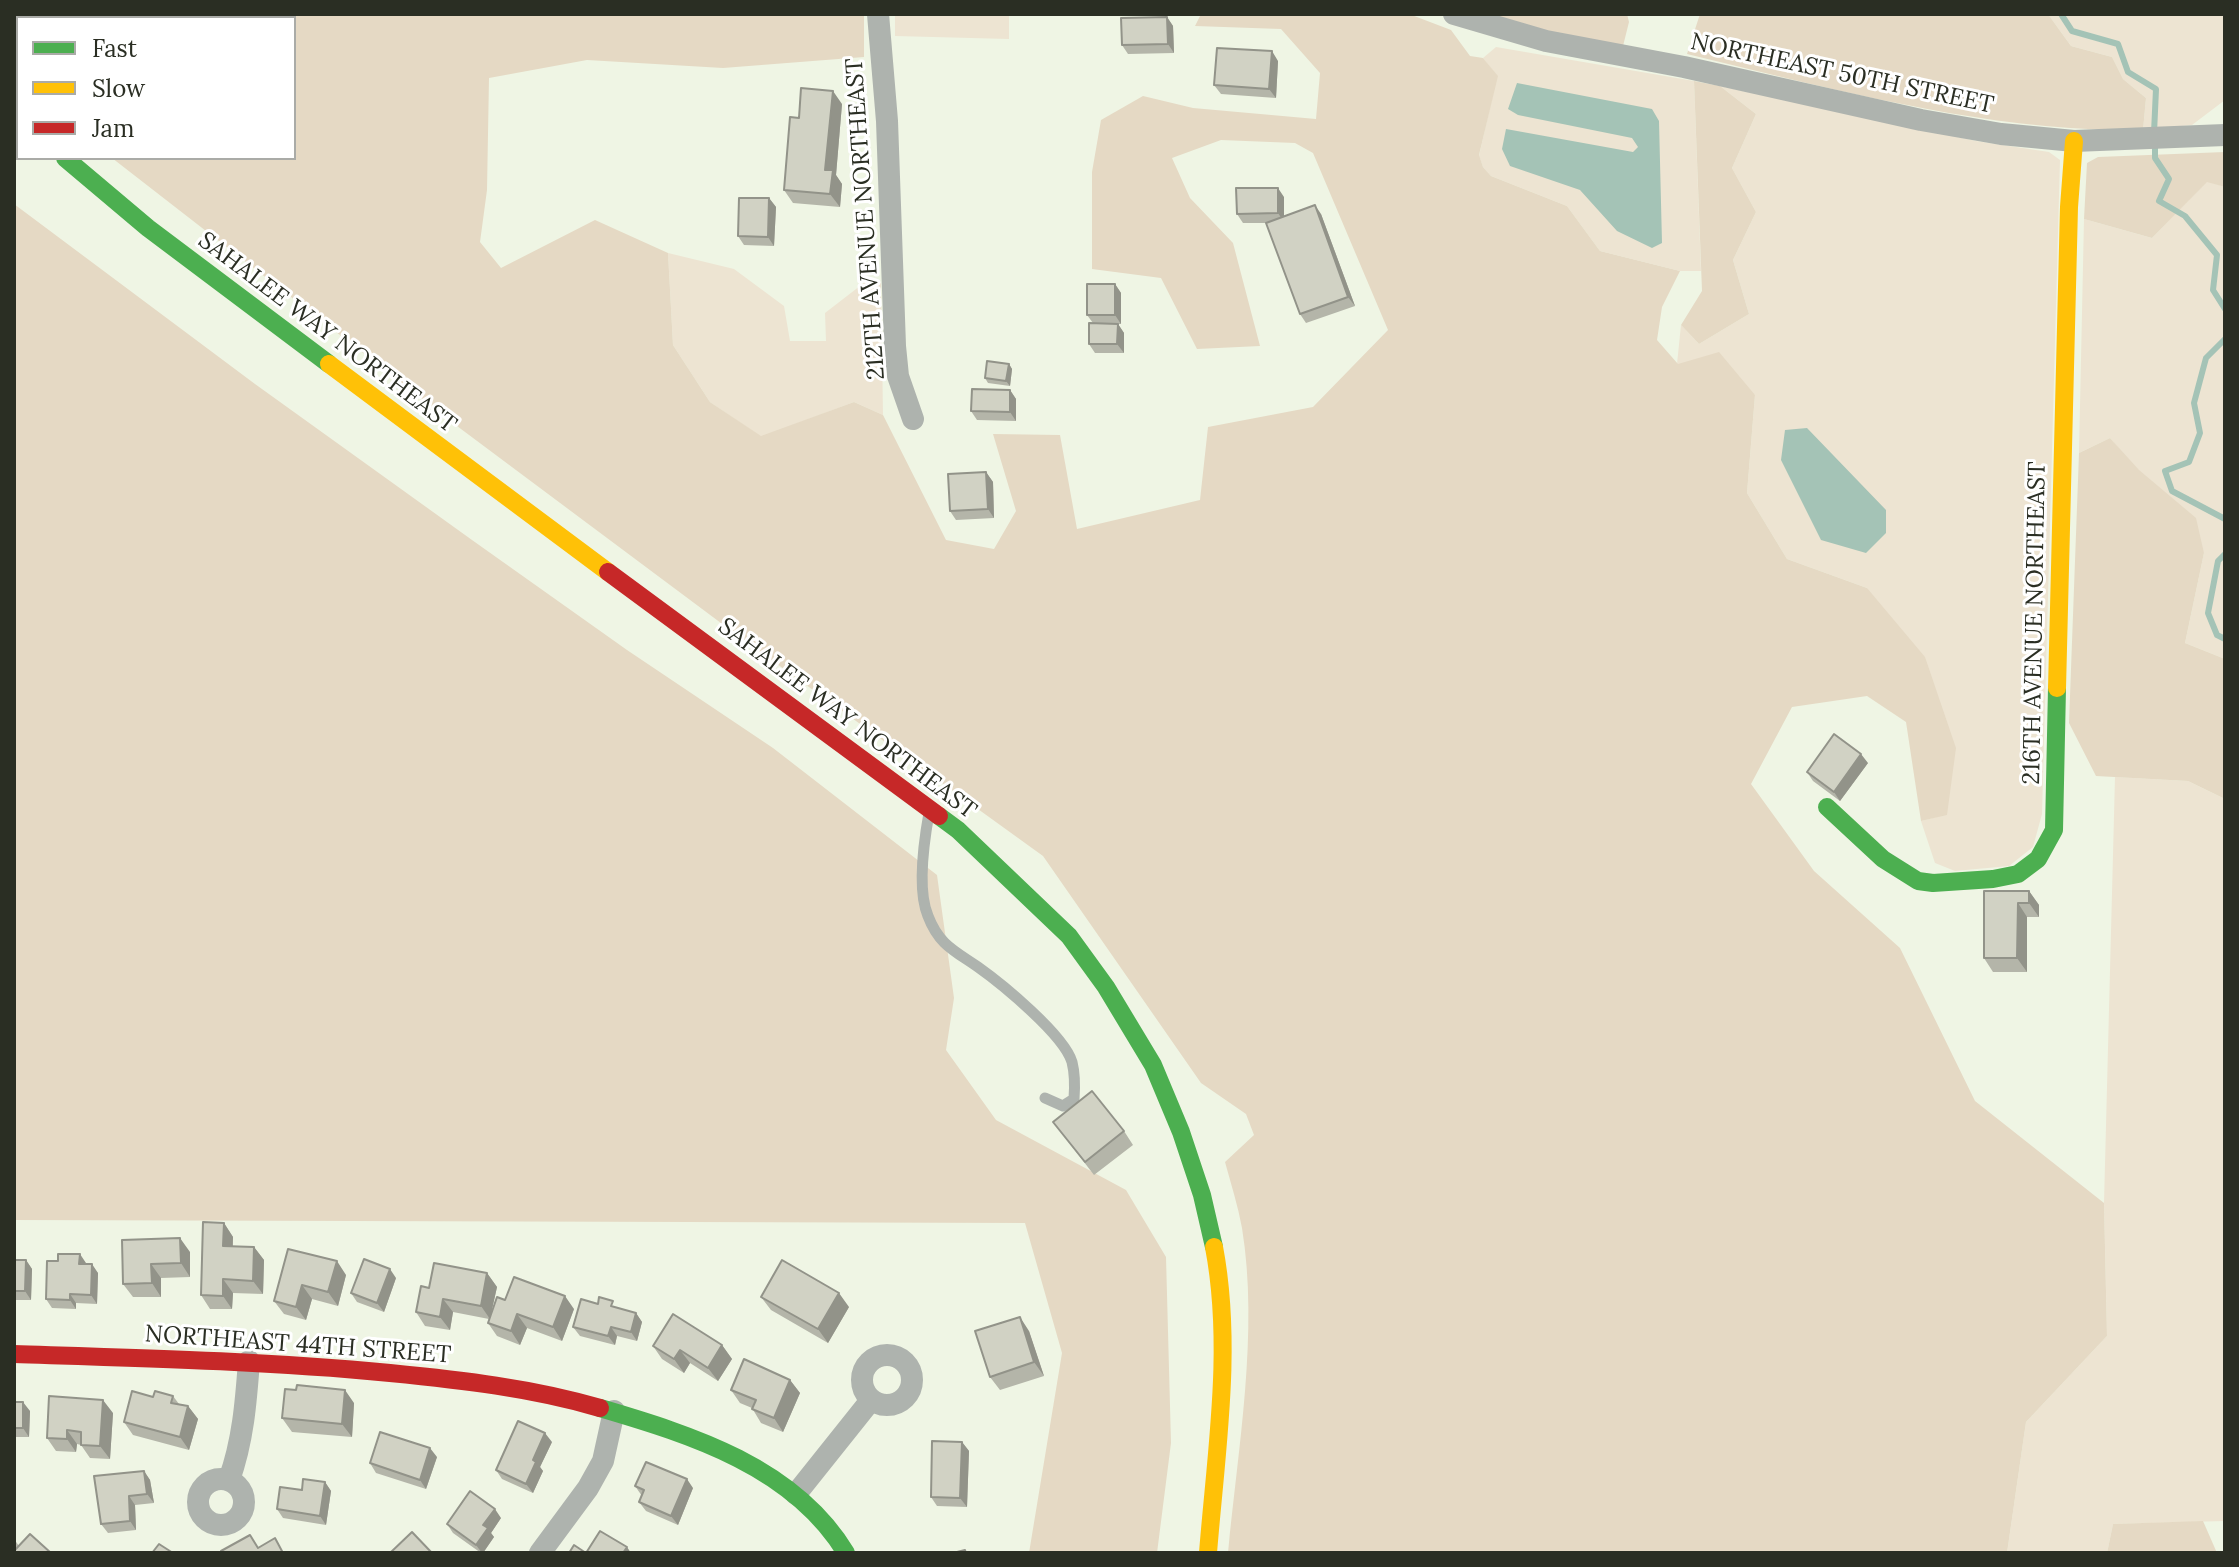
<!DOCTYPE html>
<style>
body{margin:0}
#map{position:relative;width:2239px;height:1567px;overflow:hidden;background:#eff5e4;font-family:Lora,serif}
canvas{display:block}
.frame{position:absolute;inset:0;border:16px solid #2a2e23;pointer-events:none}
.legend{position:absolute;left:16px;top:16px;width:280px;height:144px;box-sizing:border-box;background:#fff;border:2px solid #aaaba7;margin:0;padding:10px 14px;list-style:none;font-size:24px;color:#2a2e23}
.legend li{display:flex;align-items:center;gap:16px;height:40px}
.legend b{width:40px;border:2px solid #aaaba7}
</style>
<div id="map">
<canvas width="2239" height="1567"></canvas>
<div class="frame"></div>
<ul class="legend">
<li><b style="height:10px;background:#4caf50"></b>Fast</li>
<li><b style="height:10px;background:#ffc107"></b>Slow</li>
<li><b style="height:10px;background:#c62828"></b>Jam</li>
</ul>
</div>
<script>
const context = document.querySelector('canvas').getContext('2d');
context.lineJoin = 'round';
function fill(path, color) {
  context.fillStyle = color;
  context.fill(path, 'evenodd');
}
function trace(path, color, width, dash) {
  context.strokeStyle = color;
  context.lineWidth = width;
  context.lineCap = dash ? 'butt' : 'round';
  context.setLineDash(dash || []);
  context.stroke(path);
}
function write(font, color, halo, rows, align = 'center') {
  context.font = font + ' Lora,serif';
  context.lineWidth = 6;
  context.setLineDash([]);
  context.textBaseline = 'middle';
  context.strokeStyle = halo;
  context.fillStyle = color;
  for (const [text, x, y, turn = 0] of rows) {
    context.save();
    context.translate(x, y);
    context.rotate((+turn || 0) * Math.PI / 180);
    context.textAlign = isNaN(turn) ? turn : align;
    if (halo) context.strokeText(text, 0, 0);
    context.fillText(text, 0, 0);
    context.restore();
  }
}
const green = new Path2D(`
 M895 14H1009V39L895 36Z
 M2048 14H2225V100L2192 125 2143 130 2146 98 2123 79 2112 57 2071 46Z
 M1496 47 1694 81 1701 271H1680L1600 251 1567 206 1491 176 1483 167 1479 156 1497 76 1483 58Z
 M1720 86 1976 141 2049 152 2060 160 2042 814 2033 847 2009 866 1955 871 1935 863 1921 821 1947 814 1867 588 1787 559 1747 493 1755 395 1677 364 1681 325 1699 344 1749 314 1733 260 1756 212 1732 168 1756 114Z
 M2207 181 2225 187V659L2185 643 2204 553 2110 438 2079 453 2084 219 2152 238Z
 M668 253 734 269 784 306 790 341H826L825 313 869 279 881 283 883 415 854 402 761 437 710 402 673 345Z
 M2115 777 2188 781 2225 799V1521L2113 1524 2107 1553H2007L2026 1422 2107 1336 2104 1203Z`);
const forest = new Path2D(`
 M14 14H864V57L723 68 587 60 489 78 487 190 480 242 501 268 595 220 668 253 673 345 710 402 761 436 854 402 883 415 946 540 994 549 1016 511 993 434 1060 435 1077 529 1200 500 1208 427 1313 407 1388 330 1313 153 1295 143 1221 140 1172 158 1190 198 1233 243 1260 346 1197 349 1161 278 1092 269V172L1101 120 1143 96 1193 108 1316 119 1320 73 1281 29 1195 26 1201 14H1409L1451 30 1470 56 1483 58 1498 76 1479 155 1483 167 1491 176 1567 206 1600 251 1680 271 1662 307 1657 340 1678 364 1719 352 1755 395 1747 493 1787 559 1867 588 1925 657 1956 748 1947 815 1921 821 1906 722 1867 696 1792 707 1751 784 1814 871 1900 948 1975 1101 2104 1203 2107 1336 2026 1422 2007 1553H1228C1238 1448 1259 1332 1242 1228 1238 1206 1231 1184 1225 1162L1254 1135 1246 1114 1201 1083 1043 856 741 638 461 429 112 158H294V18H18V72L14 68Z
 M1485 14H1627L1629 22 1623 46 1537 29Z
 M1700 14H2048L2071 46 2112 57 2123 79 2146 98 2143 130C2119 129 2094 130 2070 128 1940 119 1813 84 1687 54Z
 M1694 81 1720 86 1756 114 1732 168 1756 212 1733 260 1749 314 1699 344 1681 325 1702 291Z
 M2225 152V187L2207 182 2152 238 2084 219 2087 163 2098 157Z
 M14 204 255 384 472 540 627 650 773 748 937 875 954 998 946 1050 996 1120 1126 1190 1166 1257 1171 1443 1157 1553H1029L1062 1353 1025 1223 14 1220Z
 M2110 438 2139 470 2196 518 2204 553 2185 643 2225 659V799L2188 781 2096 776 2069 723 2079 453Z
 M2203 1521 2217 1553H2107L2113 1524Z`);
const water = new Path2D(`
 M1517 83 1652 109 1659 121 1662 243 1652 248 1617 231 1580 190 1510 166 1502 149 1506 129 1633 152 1638 147 1632 138 1518 115 1508 109Z
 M1807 428 1886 510V533L1866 553 1821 540 1781 460 1785 430Z`);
const stream = new Path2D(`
 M2061 14 2072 31 2118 44 2128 72 2156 89 2154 133
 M2155 144V158L2169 179 2159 201 2185 216 2217 255 2213 290 2225 309
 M2225 339 2206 358 2194 403 2200 433 2189 462 2165 471 2172 491 2225 519
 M2225 554 2218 561 2208 613 2217 635 2225 639`);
const lane = new Path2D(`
 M929 813C924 841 917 890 928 916 939 945 955 951 978 967 1002 984 1064 1035 1072 1062 1075 1074 1075 1086 1074 1099L1063 1106 1045 1098`);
const street = new Path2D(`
 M878 14 887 121 895 346 898 376 913 419
 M1454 14 1546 41 1684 67 1921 120 2001 134 2074 141 2225 135
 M862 1380a25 25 0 1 1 50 0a25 25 0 1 1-50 0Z
 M198 1502a23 23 0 1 1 46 0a23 23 0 1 1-46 0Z
 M229 1480C243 1441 246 1402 249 1361
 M796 1494 871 1400
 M540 1553 588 1488 603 1461 614 1411`);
const fast = new Path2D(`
 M14 115 18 118
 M65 158 148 228 329 364
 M1827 807 1883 859 1918 881 1933 883 1993 879 2018 874 2038 859 2054 830 2057 688
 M939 816 958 830 1069 936 1106 987 1153 1065 1181 1132 1202 1195 1214 1247
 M600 1408C692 1435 794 1467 846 1553`);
const slow = new Path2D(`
 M329 364 608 572
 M2057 688 2069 207 2074 141
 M1208 1553C1216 1452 1233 1347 1214 1247`);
const jam = new Path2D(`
 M608 572 939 816
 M14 1354C140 1358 265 1361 390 1373 461 1380 532 1388 600 1408`);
const wall = new Path2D(`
 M1167 17 1173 26 1174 53 1128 54 1122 45Z
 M1278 61 1276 98 1221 94 1214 85Z
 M842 104 836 175 842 184 840 207 793 203 784 190 799 118Z
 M1284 197V217L1321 214 1355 306 1306 323 1300 314 1268 223H1243L1237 214Z
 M769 198 776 207 774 246 744 245 738 236Z
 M1115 284 1121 293V324H1118L1124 333V353H1095L1089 344 1093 323 1087 315Z
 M1009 364 1012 369 1010 386 988 383 985 378Z
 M1010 390 1016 399V421L977 420 971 411Z
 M986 472 993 482 994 518 956 520 950 511Z
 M1868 763 1840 801 1813 781 1807 772Z
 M1984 891H2029L2039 905V917H2027V972H1993L1984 958Z
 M1053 1122 1124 1131 1133 1145 1094 1175Z
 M224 1223 233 1237V1246L254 1247 264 1260 263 1294 233 1293 232 1309H210L201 1295Z
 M122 1240 190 1252V1277L161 1278V1297H133L123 1284Z
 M288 1249 346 1275 338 1306 312 1299 306 1320 284 1314 274 1301Z
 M14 1260H26L32 1269 31 1300H14Z
 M86 1264 98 1273 97 1304 76 1303V1309L52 1308 46 1299Z
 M487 1273 497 1287 491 1313 505 1300 574 1309 562 1341 527 1328 520 1345 497 1336 488 1323 489 1319 453 1312 450 1330 425 1326 416 1312 429 1288Z
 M396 1278 384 1312 357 1302 351 1293Z
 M761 1297 849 1307 828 1343 771 1310Z
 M618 1308 636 1313 642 1322 637 1341 617 1336 615 1345 580 1336 573 1327Z
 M1029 1331 1044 1376 1000 1390 990 1377Z
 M722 1345 732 1359 718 1381 690 1363 684 1373 662 1359 653 1346Z
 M790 1380 800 1393 783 1432 761 1423 752 1408 740 1403 731 1390Z
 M173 1396 179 1404 188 1406 198 1419 189 1450 133 1435 124 1422 153 1397Z
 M14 1402 30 1411 29 1437H14Z
 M354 1403 352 1437 292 1432 282 1418Z
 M113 1413 110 1459 90 1458 81 1445 77 1444 76 1452 56 1451 47 1438Z
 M552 1442 540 1467 543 1471 533 1493 502 1479 496 1470Z
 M962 1442 969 1451 967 1507 937 1506 931 1497Z
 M437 1457 426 1489 376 1473 370 1463Z
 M144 1471 150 1480 154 1503 135 1505 136 1530 108 1533 101 1524Z
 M325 1482 331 1491 326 1525 283 1518 277 1509Z
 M635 1486 693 1488 678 1525 646 1511 639 1502 642 1496Z
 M501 1518 491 1533 494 1537 483 1553H481L453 1533 447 1524Z
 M14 1539 19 1546 14 1553Z`);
const shadedWall = new Path2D(`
 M1167 17 1173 26 1174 53 1168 44Z
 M1272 51 1278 61 1276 98 1269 89Z
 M833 91 842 104 836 175 842 184 840 207 830 194 825 170Z
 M1278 188 1284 197V222L1278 213Z
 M769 198 776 207 774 246 768 237Z
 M1315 205 1321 214 1355 306 1348 297Z
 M1115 284 1121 293V324L1115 315Z
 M1118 324 1124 333V353L1117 344Z
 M1009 364 1012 369 1010 386 1006 381Z
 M1010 390 1016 399V421L1010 412Z
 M986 472 993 482 994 518 988 509Z
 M1861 754 1868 763 1840 801 1834 792Z
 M2029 891 2039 905V917L2029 903Z
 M2018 903 2027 917V972L2017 958Z
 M224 1223 233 1237 232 1259 223 1246Z
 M180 1238 190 1252V1277L181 1263Z
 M254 1247 264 1260 263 1294 253 1281Z
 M80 1254 86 1263 79 1264Z
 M26 1260 32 1269 31 1300 25 1291Z
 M337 1261 346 1275 338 1306 328 1292Z
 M92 1264 98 1273 97 1304 91 1295Z
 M151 1264 161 1278V1297L152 1283Z
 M390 1269 396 1278 384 1312 377 1303Z
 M487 1273 497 1287 490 1319 481 1306Z
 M223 1279 233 1293 232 1309 223 1296Z
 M302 1285 312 1299 306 1320 296 1307Z
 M839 1293 849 1307 828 1343 818 1329Z
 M70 1294 76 1303V1309L70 1300Z
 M565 1296 574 1309 562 1341 553 1327Z
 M443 1299 453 1312 450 1330 440 1317Z
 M636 1313 642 1322 637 1341 631 1332Z
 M517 1314 527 1328 520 1345 511 1331Z
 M1020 1317 1029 1331 1044 1376 1034 1362Z
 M611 1327 617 1336 615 1345 608 1336Z
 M722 1345 732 1359 718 1381 708 1368Z
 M680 1350 690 1363 684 1373 674 1359Z
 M790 1380 800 1393 783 1432 774 1418Z
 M345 1390 354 1403 352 1437 342 1424Z
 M103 1400 113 1413 110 1459 100 1446Z
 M23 1402 30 1411 29 1437 23 1428Z
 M188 1406 198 1419 189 1450 180 1437Z
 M67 1430 77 1444 76 1452 67 1439Z
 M545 1433 552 1442 540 1467 543 1471 533 1493 526 1484 533 1460Z
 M962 1442 969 1451 967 1507 960 1498Z
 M430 1448 437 1457 426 1489 420 1480Z
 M144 1471 150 1480 154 1503 147 1494Z
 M687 1479 693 1488 678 1525 671 1516Z
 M325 1482 331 1491 326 1525 320 1516Z
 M129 1496 135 1505 136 1530 130 1521Z
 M495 1509 501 1518 491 1533 494 1537 483 1553H482L476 1545 483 1525Z
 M627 1547 631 1553H623Z`);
const building = new Path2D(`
 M1167 17 1168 44 1122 45 1121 18Z
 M1217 48 1272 51 1269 89 1214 85Z
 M801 88 833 91 825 170H833L830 194 784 190 790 117 799 118Z
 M1236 188H1278V213L1237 214Z
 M739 198H769L768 237 738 236Z
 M1315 205 1348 297 1300 314 1266 223Z
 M1087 284H1115V315H1087Z
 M1089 323 1118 324 1117 344H1089Z
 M987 361 1009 364 1006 381 985 378Z
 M972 389 1010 390V412L971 411Z
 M986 472 988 509 950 511 948 474Z
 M1834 734 1861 754 1834 792 1807 772Z
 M1984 891H2029V903H2018L2017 958H1984Z
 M1092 1091 1124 1131 1085 1162 1053 1122Z
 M203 1222 224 1223 223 1246 254 1247 253 1281 223 1279V1296L201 1295Z
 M180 1238 181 1263 151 1264 152 1283 123 1284 122 1240Z
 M288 1249 337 1261 328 1292 302 1285 296 1307 274 1301Z
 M58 1254H80L79 1264H92L91 1295 70 1294V1300L46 1299 47 1261H58Z
 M364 1259 390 1269 377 1303 351 1293Z
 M14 1260H26L25 1291H14Z
 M782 1260 839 1293 818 1329 761 1297Z
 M434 1263 487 1273 481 1306 443 1299 440 1317 416 1312 421 1286 429 1288Z
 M514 1277 565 1296 553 1327 517 1314 511 1331 488 1323 497 1297 505 1300Z
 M599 1297 613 1301 611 1306 636 1313 631 1332 611 1327 608 1336 573 1327 581 1299 598 1304Z
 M673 1314 722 1345 708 1368 680 1350 674 1359 653 1346Z
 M1020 1317 1034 1362 990 1377 975 1331Z
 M744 1359 790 1380 774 1418 752 1409 756 1400 731 1390Z
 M297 1385 345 1390 342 1424 282 1418 285 1389 296 1390Z
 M132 1391 153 1397 155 1391 173 1396 171 1403 188 1406 180 1437 124 1422Z
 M49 1396 103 1400 100 1446 81 1445V1432L67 1430V1439L47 1438Z
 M14 1402H23V1428H14Z
 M518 1421 545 1433 533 1460 536 1462 526 1484 496 1470Z
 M380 1432 430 1448 420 1480 370 1463Z
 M932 1441 962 1442 960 1498 931 1497Z
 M646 1462 687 1479 671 1516 639 1502 644 1490 635 1486Z
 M144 1471 147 1494 129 1496 130 1521 101 1524 94 1476Z
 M303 1479 325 1482 320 1516 277 1509 280 1487 302 1490Z
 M470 1491 495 1509 483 1525 488 1528 476 1545 447 1524Z
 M600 1531 627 1547 623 1553H569L574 1545 586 1553Z
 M412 1532 432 1553H390Z
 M30 1534 51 1553H14V1551Z
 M250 1535 258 1548 275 1538 283 1553H222L221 1551Z
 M159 1544 173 1553H152Z
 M965 1550 966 1553H953Z`);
const streetNames = [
 ["NORTHEAST 50TH STREET",1842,74,12],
 ["212TH AVENUE NORTHEAST",866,219,-94],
 ["SAHALEE WAY NORTHEAST",327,333,37],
 ["216TH AVENUE NORTHEAST",2035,623,-89],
 ["SAHALEE WAY NORTHEAST",847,719,37],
 ["NORTHEAST 44TH STREET",298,1345,4]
];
fill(green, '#ede4d2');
fill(forest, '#e5d9c4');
fill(water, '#a4c3b6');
trace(stream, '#a4c3b6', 6);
trace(lane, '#aeb3ae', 11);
trace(street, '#aeb3ae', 22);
trace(fast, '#4caf50', 18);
trace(slow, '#ffc107', 18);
trace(jam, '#c62828', 18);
fill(wall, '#b4b5a9');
fill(shadedWall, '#929389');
fill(building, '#d1d2c4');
trace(building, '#929389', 2);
write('24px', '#2a2e23', '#fff', streetNames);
</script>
